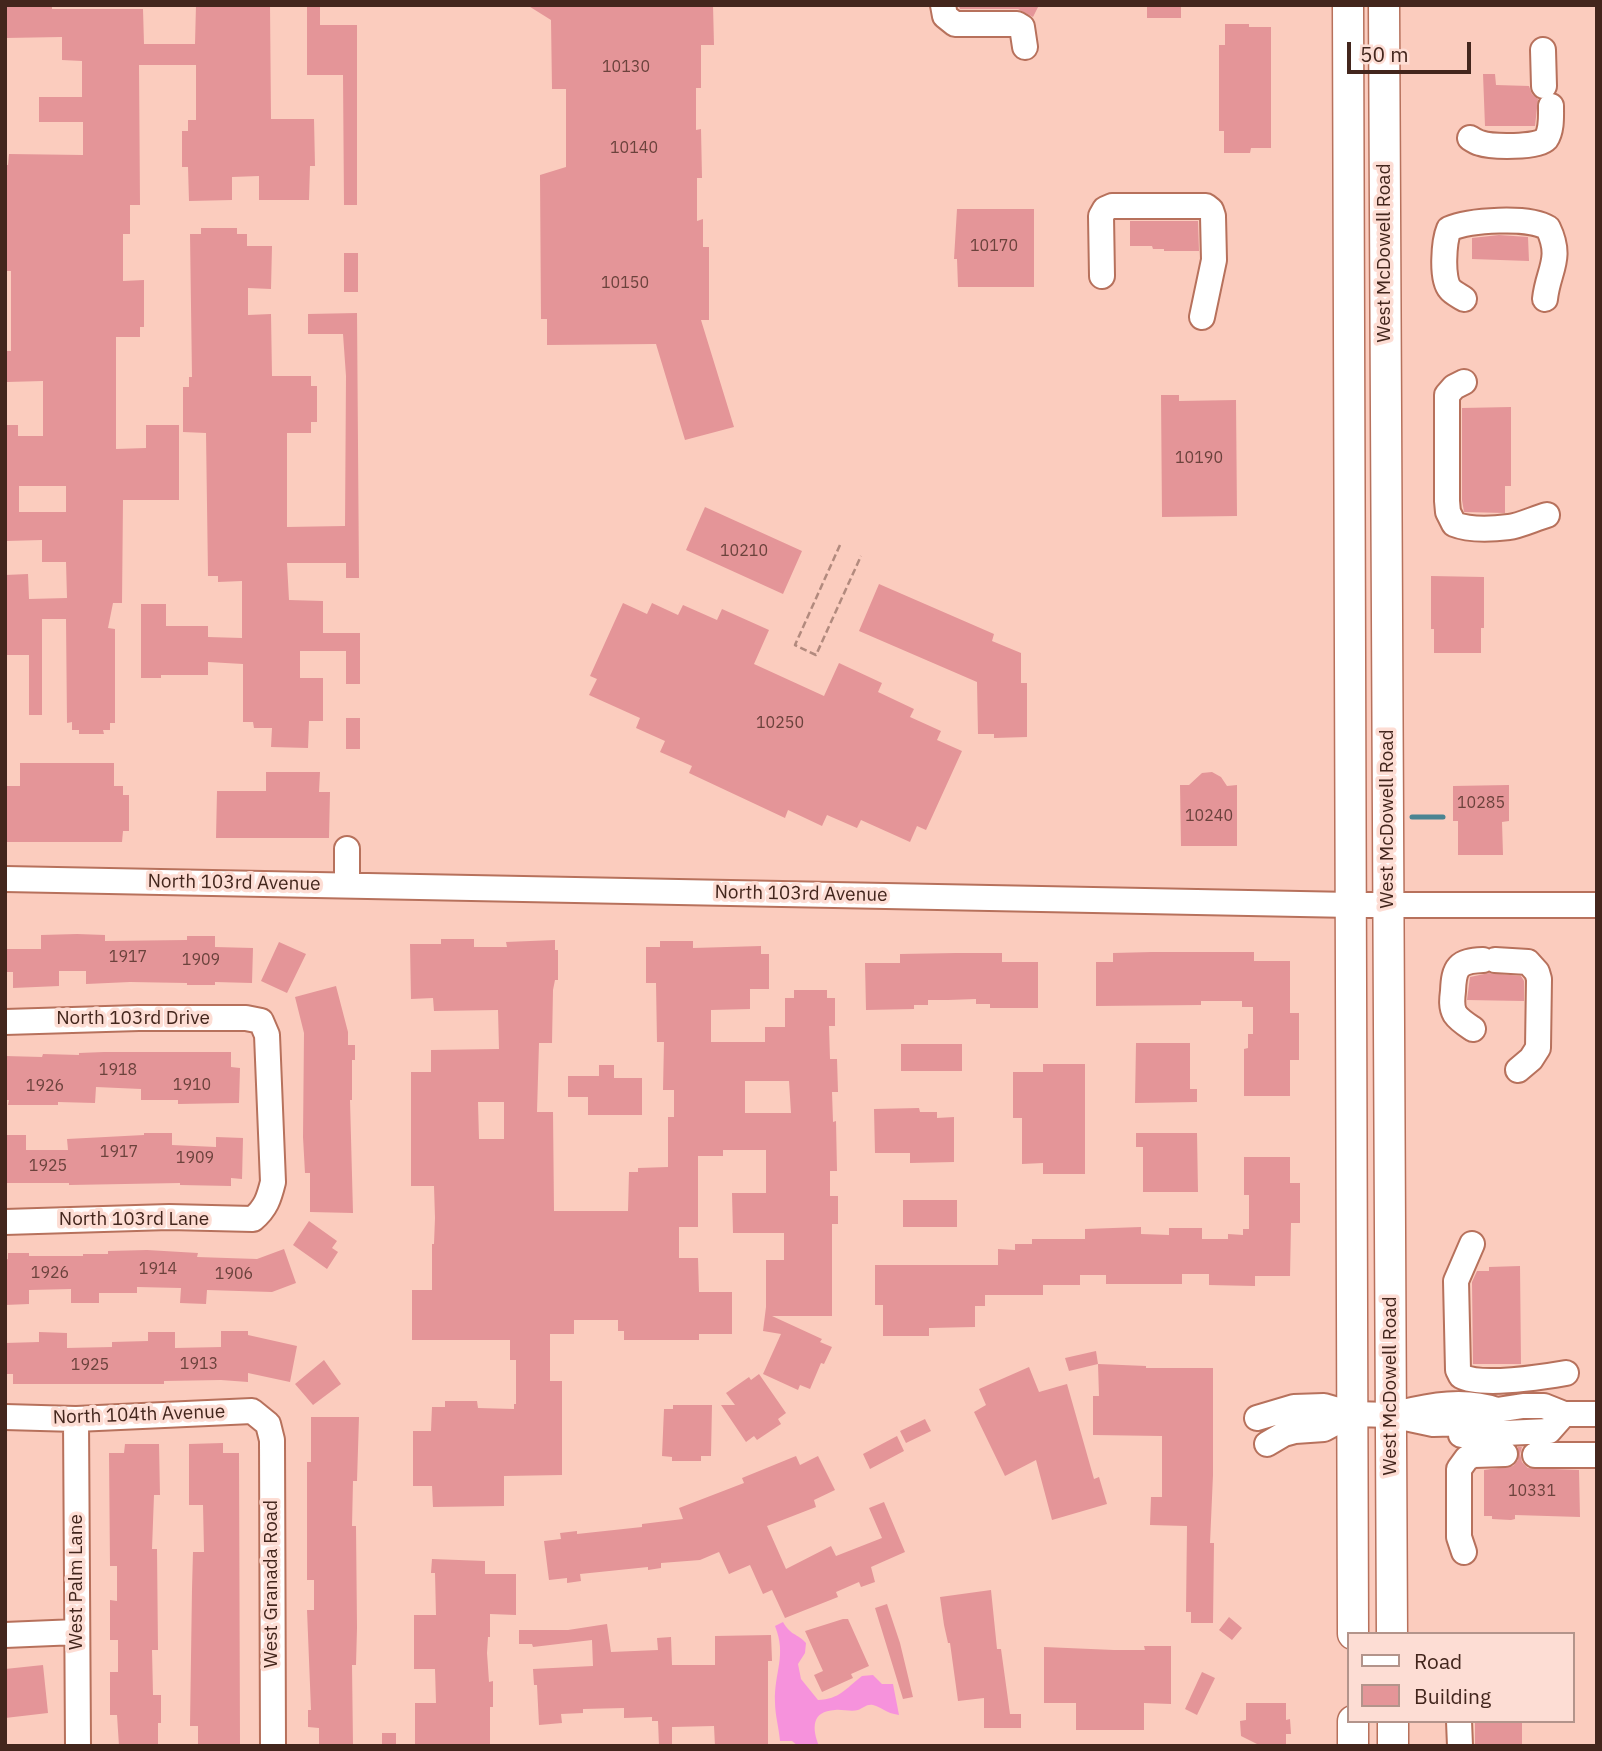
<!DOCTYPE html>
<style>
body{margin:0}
#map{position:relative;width:1602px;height:1751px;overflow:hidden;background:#fbccbe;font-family:"IBM Plex Sans",sans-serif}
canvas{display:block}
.frame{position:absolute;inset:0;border:7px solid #43261d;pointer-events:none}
.legend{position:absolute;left:1347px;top:1632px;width:228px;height:91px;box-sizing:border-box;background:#fdddd4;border:2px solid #b3948b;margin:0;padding:9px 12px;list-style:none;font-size:21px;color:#43261d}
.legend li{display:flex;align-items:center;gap:14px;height:35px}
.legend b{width:35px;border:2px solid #b3948b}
.scale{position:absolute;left:1347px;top:42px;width:124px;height:32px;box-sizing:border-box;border:4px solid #43261d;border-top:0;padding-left:9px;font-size:21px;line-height:24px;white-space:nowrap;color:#43261d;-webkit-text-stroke:5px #fdddd4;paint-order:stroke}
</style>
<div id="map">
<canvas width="1602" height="1751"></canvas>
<div class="frame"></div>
<ul class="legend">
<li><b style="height:9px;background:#fff"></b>Road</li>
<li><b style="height:19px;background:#e49598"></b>Building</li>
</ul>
<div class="scale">50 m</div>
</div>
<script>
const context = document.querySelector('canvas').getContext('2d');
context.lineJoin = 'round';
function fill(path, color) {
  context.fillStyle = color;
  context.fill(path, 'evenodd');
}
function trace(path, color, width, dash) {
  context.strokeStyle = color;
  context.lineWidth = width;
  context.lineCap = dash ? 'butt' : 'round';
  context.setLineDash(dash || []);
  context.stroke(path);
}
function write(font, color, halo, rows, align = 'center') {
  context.font = font + ' "IBM Plex Sans",sans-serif';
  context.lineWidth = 7;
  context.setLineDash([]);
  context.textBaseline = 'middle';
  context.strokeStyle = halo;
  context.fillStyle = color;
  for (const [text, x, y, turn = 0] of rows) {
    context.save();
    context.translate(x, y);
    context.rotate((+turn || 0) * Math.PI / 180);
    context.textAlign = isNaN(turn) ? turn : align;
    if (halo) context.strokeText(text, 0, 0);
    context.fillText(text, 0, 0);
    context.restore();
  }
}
const green = new Path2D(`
 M783 1622C791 1636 797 1633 806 1643L805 1653 798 1664 801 1679 818 1700C840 1699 845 1689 862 1676L873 1675 882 1684H893L899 1715C885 1713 882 1707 873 1705 866 1704 864 1708 858 1710 851 1712 842 1709 835 1710 811 1711 812 1729 819 1746H798L792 1741H780C779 1728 775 1715 775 1702 774 1672 787 1656 775 1626Z`);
const stream = new Path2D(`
 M1412 817H1443`);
const building = new Path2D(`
 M5 5H52V9H143L144 44H195L196 5H270L271 119H314L315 166H310L309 200H259V176L232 177V200L189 201 188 167H182V131H188V120H196V65H139L140 205H130V234H123V281L144 280V327H140V337H116V449L146 448V425H179V500H123L122 603H113L108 628 115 629V723H110V730H103L104 734H79V730H72V722L67 723 66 619H42V715H29V655H5V575L28 574 29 599 67 598 66 562H42V540L6 541 5 425H18V436H43V381L7 382V351H11V271H5V165H8L9 154 83 155V122H39V97H82V61L62 60V37L5 38ZM19 486H66V512H19Z
 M307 5H320V25H357V205H344L343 75H307Z
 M527 5H713L714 45H701V88H696V130L701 129 702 178H697V221L703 219V247H709V320H701L734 427 685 440 656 344 547 345V319H541L540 175 566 167V89H552L551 20Z
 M958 5H1039L1033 17 1018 9H960Z
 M1147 5H1181V18H1147Z
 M1225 24H1249V27H1271V148H1251L1250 153H1224V131H1219V45H1225Z
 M1483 74H1495L1496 85 1529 86 1532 94 1538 99 1535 126H1485Z
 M957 209H1034V287H958L957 259H954Z
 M1130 221H1198L1199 251H1164V249H1153L1152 246H1130Z
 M201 228H237V234H247V246H272L271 289 248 288V315L271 314 272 376H311V386H317V422H311V433H287V527L345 526 346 376 343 334H308V314L357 313 359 578H346V563H287L289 600 323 601V633H360V684H346V651H300V678H323V721H309L308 748 271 747 272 728H254L253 722H243V664L208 662V675H161V678H141V604H166V626H208V637L242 638V581L218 582V576H208L206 433 183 432V387H189V377H192L190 234H201Z
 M1499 235 1528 237 1529 261 1472 259V238Z
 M344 253H358V292H344Z
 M1161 395H1179V401L1236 400 1237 516 1162 517Z
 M1511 407V486H1505V513L1464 512 1462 500V408Z
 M705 507 802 551 783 594 686 550Z
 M1431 576 1484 577V628H1481V653H1434V629H1431Z
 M879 584 994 634 992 641 1021 653V683H1027V737L994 738V734H978L977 682 859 631Z
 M623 603 647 614 652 603 678 615 683 605 717 620 722 609 769 630 754 664 824 696 839 663 882 683 878 692 914 709 910 717 941 731 937 740 962 751 926 830 917 826 910 842 861 820 857 828 827 815 822 826 788 810 785 818 689 773 692 766 660 752 665 741 636 728 640 718 589 695 597 679 590 676Z
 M346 718H360V749H346Z
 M20 763H114V786H123V795H129V831H123L122 842H5V786H20Z
 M266 772H320L319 792H330L329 838H216L217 791H266Z
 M1212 772 1221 777 1227 786 1237 785V846H1181L1180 785H1189L1202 773Z
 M1509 785V821L1502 822 1503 855H1458V821H1453V786Z
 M77 934 105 935V941L187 940V936H215V947L253 948 252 983 215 982V985H187V983L130 982 86 984V971H59V986L13 988V972H5V949H41V935Z
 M441 939H474V947H507L506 942 555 940V950H558V980H555L553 990 552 1043H539L537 1112H553L554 1211H628L629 1172H638V1168L668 1167V1117H674V1090H663L664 1042H657L656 983H646V947H660V941H693V948L761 946V954H769V989H750V1009L711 1010V1042H765V1027H785V998H794V990H827V998H835V1026H829L830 1059H837L838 1092H832L833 1122 836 1121 837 1171H830V1196H838V1224H832V1316H772L822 1339 820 1342 832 1347 824 1364 821 1363 810 1389 800 1385 798 1390 763 1374 781 1334 763 1331 766 1307V1260H784V1233H733L732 1193H766V1150H723V1156H698V1227H679V1258H698L699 1292H732V1334H699V1340H624V1331H618V1320H574V1334H550V1381H562V1475L504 1476V1506L433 1507 432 1486H413V1431H431L432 1407H445V1401H477L478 1408 514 1409V1404H516V1360H510V1340H412V1290H432V1244H434L435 1218 434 1186H411V1072H431V1050L499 1049 498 1010 434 1011 433 998 411 999 410 944H441ZM745 1081H789L791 1113H745ZM478 1102H504V1139H479Z
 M279 942 306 954 287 993 261 981Z
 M1152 952H1254V961H1290V1013H1299V1060H1290V1096H1244V1049L1248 1048V1034H1253V1007H1242V1001H1201V1005L1096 1006V962H1113V953Z
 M956 953H1002V962H1038V1008H990V1004H976V999L948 1000H928V1005H914V1009L866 1010 865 963H900V954Z
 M1489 973 1521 976 1524 981V1001L1467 1000 1470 977Z
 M336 986 348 1032V1045H355V1060H352V1100H350L353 1213 310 1212V1173H305L303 1137 304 1033 295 997Z
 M1136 1043H1190V1089H1197V1102L1135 1103Z
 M901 1044H962V1071H901Z
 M104 1052H231V1067L240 1068 239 1103 178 1104V1100H141V1089L96 1087 95 1103 58 1102V1105H8L9 1100H5V1056L42 1057 43 1054 79 1055V1053Z
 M1043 1064H1085V1174H1043V1163L1022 1164V1118H1013V1072H1043Z
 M599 1065H614V1078H642V1115H588V1097H568V1076H599Z
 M919 1108 920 1112H937V1118L954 1117V1162L910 1163V1153H875L874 1109Z
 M144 1133H172V1145L216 1147V1137L243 1138 242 1179 231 1178V1186L180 1185V1183L69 1185V1183H5V1135H26V1150H68L67 1139 144 1135Z
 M1136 1133H1197L1198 1192H1143V1147H1136Z
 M1244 1157H1290V1183H1300V1223H1291L1290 1276H1255V1286L1209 1285V1274H1182V1284H1106V1275H1080V1285H1043V1295H985V1306H975V1327L929 1328V1336H883V1305H875V1265H998V1249L1015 1250V1244H1032V1239H1085V1229L1141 1227V1234L1169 1235V1228H1202V1239H1228V1234L1243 1235V1229H1249V1195H1244Z
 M903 1200H957V1227H903Z
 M309 1221 337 1241 332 1248 338 1252 327 1269 293 1245Z
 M284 1249 296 1283 272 1292 207 1290 206 1304 180 1303 181 1288 137 1287V1293H99V1303H71V1289L29 1290V1304L5 1305V1260L8 1259V1253H29V1256H83V1254H108V1251L147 1250 198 1253 197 1257 257 1259Z
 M1520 1266 1521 1364H1473L1472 1282 1477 1271H1489V1267Z
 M221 1331H248V1335L297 1346 290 1382 248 1373V1382L221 1380 164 1381V1384H13V1374H5V1343L39 1342V1332L67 1333V1348L112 1347V1342L148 1341V1332H175V1348L221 1347Z
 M1096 1351 1098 1364 1069 1371 1065 1358Z
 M324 1360 341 1384 313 1405 295 1384Z
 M1098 1364 1146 1366V1368H1213V1475L1210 1543H1214L1213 1623H1191V1612H1186L1187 1526 1150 1525 1151 1497H1162V1436L1093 1435V1396H1099Z
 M1029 1367 1039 1392 1067 1384 1094 1479 1099 1477 1107 1504 1052 1520 1036 1460 1005 1476 974 1412 986 1405 979 1389Z
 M759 1374 786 1413 778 1419 781 1424 757 1440 754 1436 746 1442 721 1405H735L726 1393 749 1377 751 1380Z
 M673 1405H712L711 1456H701V1461H672V1457L662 1456 664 1409H673Z
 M311 1417H359L357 1481H353L352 1526H356L357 1628 356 1665H352L353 1746H319V1728L308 1727V1710H311L307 1610H314V1580H307V1462H311Z
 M925 1419 931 1431 906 1443 900 1431Z
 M897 1436 904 1451 870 1469 863 1454Z
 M223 1443V1453H239L240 1746H198V1726H190L192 1589 193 1552H204L203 1505H189V1444Z
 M125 1444H159L160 1495H154L152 1549H157L158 1650H152L153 1695H161V1723H158V1746H119L117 1715H110V1672H118V1640H110V1600L117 1601V1566H110L109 1453H124Z
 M1518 1447H1522L1520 1454 1522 1462 1528 1468 1579 1470 1580 1517 1515 1515V1519L1511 1520 1492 1519V1516H1484V1470L1513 1466 1518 1460Z
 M796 1456 800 1465 818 1456 835 1490 814 1500 816 1507 767 1526 786 1569 831 1546 836 1556 882 1538 869 1508 884 1502 905 1552 871 1567 875 1582 861 1587 859 1582 836 1592 838 1597 785 1618 772 1590 763 1594 750 1565 729 1574 719 1552 700 1560 661 1563V1568L648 1570V1567L580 1574 581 1581 567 1583V1578L549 1580 544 1541 561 1539 560 1533 577 1531V1534L642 1527V1524L683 1519 679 1508 744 1483 742 1478Z
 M432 1559 485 1561V1574H516V1615L490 1614V1637H488L487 1653 489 1682 493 1681V1707H490V1746L415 1744V1703H436L435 1669H414V1615H436L435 1573H431Z
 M991 1590 997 1649H1001L1010 1714H1021V1728H984V1698L958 1701 950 1643H948L944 1625 940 1597Z
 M887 1604 900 1643 913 1697 903 1699 875 1608Z
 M1229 1617 1242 1628 1232 1640 1219 1630Z
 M843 1619H848L869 1666 851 1674 853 1678 822 1692 814 1675 823 1671 805 1631Z
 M607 1624 611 1652 658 1650 657 1638 671 1637 672 1665H715V1636L771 1635 772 1661H768V1746H715L714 1726 672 1727V1746H659L658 1721H652V1717L624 1718V1708L583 1709V1713L561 1714 562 1723 539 1725 537 1685H534L533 1669 593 1666 592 1640 533 1647 532 1644H519V1630H568Z
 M1144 1646H1171V1704L1144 1703V1730H1076V1703H1044V1647L1114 1650H1145Z
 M43 1665 48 1713 5 1718V1669Z
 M1202 1672 1215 1678 1197 1715 1185 1709Z
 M1246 1703H1286V1720L1290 1719 1291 1734H1286V1746H1261L1241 1736 1240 1721 1246 1720Z
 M1475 1721H1522V1746H1475Z
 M382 1733H396V1746H382Z`);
const path = new Path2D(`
 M840 545 795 645 816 655 861 556`);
const minor = new Path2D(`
 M943 5 945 16 955 24H1017L1022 27 1025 47
 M1543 50 1544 86
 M1470 138C1473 140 1476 142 1480 143 1491 147 1538 148 1546 139 1552 130 1551 116 1551 106
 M1102 276 1101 216 1105 209 1112 206H1206L1211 210 1213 216 1214 260 1202 317
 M1464 299C1460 296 1453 293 1450 289 1441 279 1444 241 1449 229 1469 220 1529 216 1548 228 1563 259 1548 270 1545 299
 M1464 382 1454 387 1447 395V501L1448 512 1454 524C1469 530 1493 529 1509 527 1519 526 1536 518 1547 515
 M5 879 1352 905H1597
 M347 885V849
 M1495 960 1528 962 1537 972 1539 979 1538 1048 1531 1059 1518 1070
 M5 1022 139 1018H246L261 1021 267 1035 273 1182C269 1198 266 1208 253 1219L169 1217 5 1222
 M1473 1029C1467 1025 1459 1020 1455 1014 1451 1007 1452 999 1453 991 1454 967 1458 961 1483 960
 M1472 1244 1456 1281 1458 1370 1461 1376C1481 1387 1543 1377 1566 1373
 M1399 1413C1431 1405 1465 1399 1497 1410
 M5 1417 76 1419 252 1411 268 1424 272 1440 273 1746
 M1257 1418 1294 1407 1324 1406 1352 1414 1391 1415 1433 1424 1471 1423 1487 1418 1497 1410 1523 1406H1544L1564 1414H1597
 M76 1419 78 1746
 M1461 1435 1549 1431 1564 1414
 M1267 1444 1284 1434 1295 1431 1324 1429 1352 1414
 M1535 1455H1597
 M1464 1552 1459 1537V1469L1467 1458 1474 1455 1505 1454
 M5 1635 77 1632
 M1459 1721 1460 1746`);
const major = new Path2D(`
 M1348 5 1353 1634
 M1384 5 1392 1634
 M1393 1721V1746
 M1353 1746V1721`);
const numberNames = [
 ["10130",626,67],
 ["10140",634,148],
 ["10170",994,246],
 ["10150",625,283],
 ["10190",1199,458],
 ["10210",744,551],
 ["10250",780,723],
 ["10285",1481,803],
 ["10240",1209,816],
 ["1917",128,957],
 ["1909",201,960],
 ["1918",118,1070],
 ["1910",192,1085],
 ["1926",45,1086],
 ["1917",119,1152],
 ["1909",195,1158],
 ["1925",48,1166],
 ["1914",158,1269],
 ["1926",50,1273],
 ["1906",234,1274],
 ["1913",199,1364],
 ["1925",90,1365],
 ["10331",1532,1491]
];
const streetNames = [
 ["West McDowell Road",1385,253,-90],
 ["West McDowell Road",1388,819,-90],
 ["North 103rd Avenue",234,883,1],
 ["North 103rd Avenue",801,894,1],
 ["North 103rd Drive",133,1019],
 ["North 103rd Lane",134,1220],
 ["West McDowell Road",1391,1386,-90],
 ["North 104th Avenue",139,1415,-2],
 ["West Palm Lane",77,1582,-90],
 ["West Granada Road",272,1584,-90]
];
fill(green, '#f692dc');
trace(stream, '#4b8492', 5);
fill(building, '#e49598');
trace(minor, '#b7715c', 28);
trace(major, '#b7715c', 33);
trace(path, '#b28a7e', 2.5, [7, 3.5]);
trace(minor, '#fff', 24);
trace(major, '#fff', 30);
write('16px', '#6b423c', null, numberNames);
write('19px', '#43261d', '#fdddd4', streetNames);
</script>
